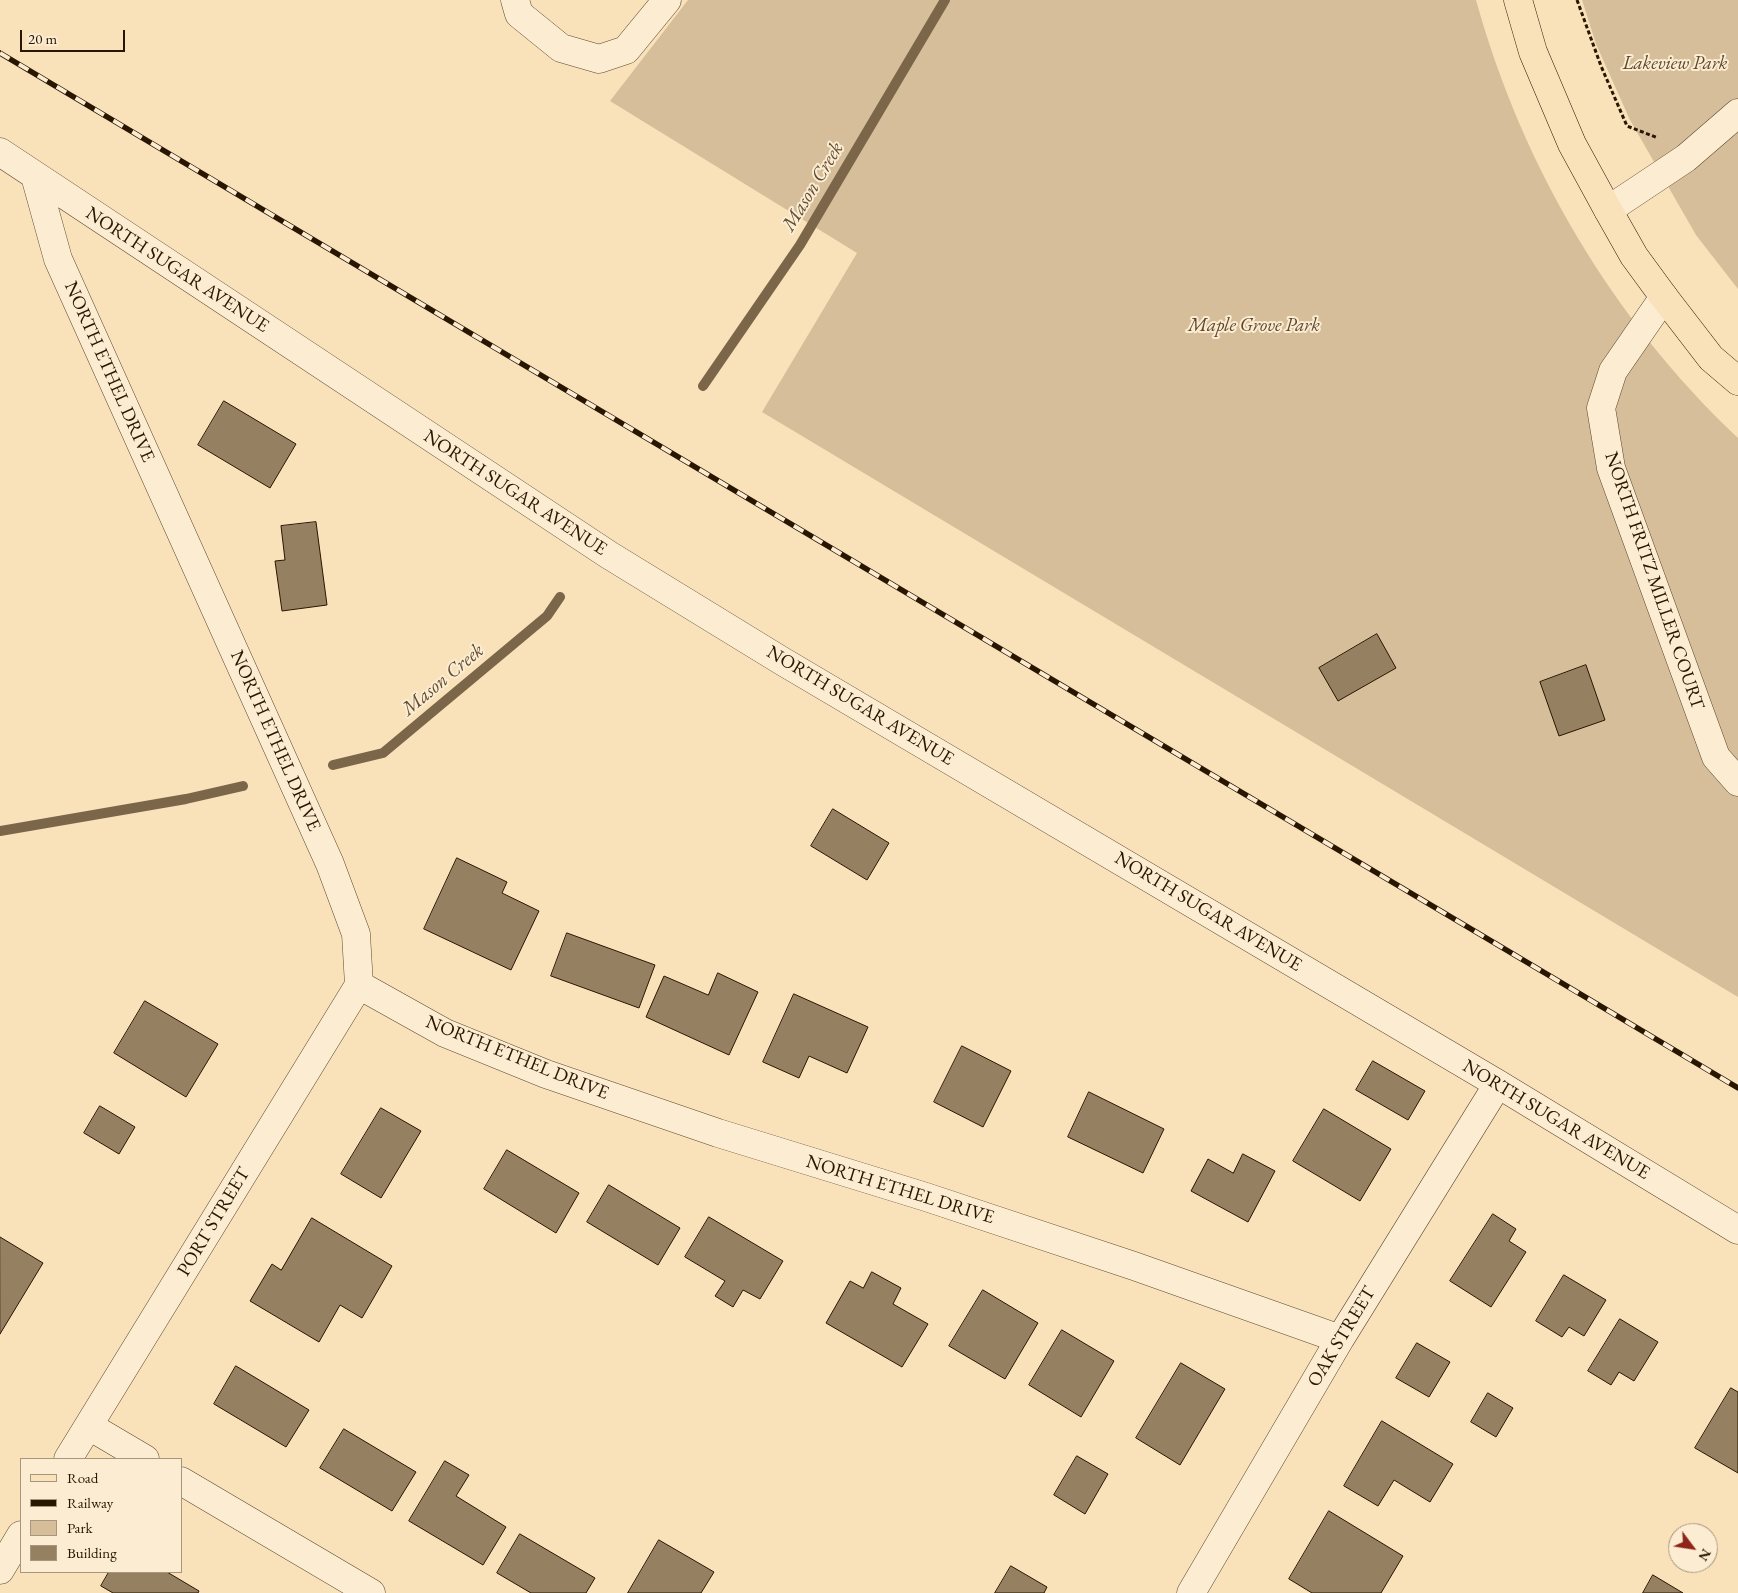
<!DOCTYPE html>
<style>
body{margin:0}
#map{position:relative;width:1738px;height:1593px;overflow:hidden;background:#f9e1ba;font-family:"EB Garamond",serif}
canvas{display:block}
.legend{position:absolute;left:20px;top:1458px;width:162px;height:115px;box-sizing:border-box;background:#fbecd2;border:1px solid #a7967e;margin:0;padding:6px 9px;list-style:none;font-size:15px;color:#291600}
.legend li{display:flex;align-items:center;gap:10px;height:25px}
.legend b{width:25px;border:1px solid #a7967e}
.north{position:absolute;left:1668px;top:1523px;width:50px;height:50px;box-sizing:border-box;background:#fbecd2;border:1px solid #a7967e;border-radius:50%;rotate:121deg;font-size:14px;font-weight:700;line-height:20px;text-align:center;color:#291600}
.north::after{content:'';display:block;margin:auto;width:18px;height:22px;background:#8f2418;clip-path:polygon(50% 0,100% 100%,50% 72%,0 100%)}
.scale{position:absolute;left:20px;top:30px;width:105px;height:22px;box-sizing:border-box;border:2px solid #291600;border-top:0;padding-left:6px;font-size:15px;line-height:18px;white-space:nowrap;color:#291600;-webkit-text-stroke:4px #fbecd2;paint-order:stroke}
</style>
<div id="map">
<canvas width="1738" height="1593"></canvas>
<ul class="legend">
<li><b style="height:6px;background:#f9e1ba"></b>Road</li>
<li><b style="height:6px;background:#291600"></b>Railway</li>
<li><b style="height:14px;background:#d6be9a"></b>Park</li>
<li><b style="height:14px;background:#958061"></b>Building</li>
</ul>
<div class="north">N</div>
<div class="scale">20 m</div>
</div>
<script>
const context = document.querySelector('canvas').getContext('2d');
context.lineJoin = 'round';
function fill(path, color) {
  context.fillStyle = color;
  context.fill(path, 'evenodd');
}
function trace(path, color, width, dash) {
  context.strokeStyle = color;
  context.lineWidth = width;
  context.lineCap = dash ? 'butt' : 'round';
  context.setLineDash(dash || []);
  context.stroke(path);
}
function write(font, color, halo, rows, align = 'center') {
  context.font = font + ' "EB Garamond",serif';
  context.lineWidth = 4;
  context.setLineDash([]);
  context.textBaseline = 'middle';
  context.strokeStyle = halo;
  context.fillStyle = color;
  for (const [text, x, y, turn = 0] of rows) {
    context.save();
    context.translate(x, y);
    context.rotate((+turn || 0) * Math.PI / 180);
    context.textAlign = isNaN(turn) ? turn : align;
    if (halo) context.strokeText(text, 0, 0);
    context.fillText(text, 0, 0);
    context.restore();
  }
}
const green = new Path2D(`
 M688 0H1476C1522 166 1613 320 1738 438V997L762 412 857 253 610 101Z
 M1582 0H1738V289L1696 235 1630 120 1596 44Z`);
const stream = new Path2D(`
 M703 386 800 245 945 0
 M333 765 383 753 547 616 560 597
 M0 831 186 799 243 786`);
const building = new Path2D(`
 M224 401 296 444 270 488 198 445Z
 M316 522 327 605 282 611 275 561 285 560 281 526Z
 M1377 634 1396 668 1338 701 1319 668Z
 M1586 665 1605 720 1559 736 1540 682Z
 M833 809 889 843 867 880 811 846Z
 M457 858 507 882 502 893 539 911 511 970 424 929Z
 M567 933 655 965 639 1008 551 976Z
 M718 973 758 992 729 1055 646 1017 664 976 708 995Z
 M794 994 868 1027 847 1073 809 1056 799 1078 763 1062Z
 M145 1001 218 1044 186 1097 114 1053Z
 M962 1046 1011 1071 983 1127 934 1102Z
 M1373 1061 1425 1091 1408 1120 1356 1090Z
 M1089 1092 1164 1129 1143 1173 1068 1137Z
 M100 1106 135 1127 119 1154 84 1133Z
 M381 1108 421 1131 381 1198 341 1174Z
 M1324 1109 1391 1149 1360 1201 1293 1161Z
 M507 1150 579 1193 556 1233 484 1189Z
 M1243 1154 1275 1171 1248 1222 1191 1191 1208 1159 1233 1173Z
 M609 1185 680 1228 658 1265 587 1222Z
 M1493 1214 1516 1229 1509 1241 1526 1252 1491 1307 1450 1281Z
 M709 1217 783 1261 760 1299 743 1290 733 1307 715 1296 725 1281 685 1257Z
 M312 1218 392 1266 362 1318 340 1305 319 1342 250 1301 272 1264 281 1270Z
 M0 1237 43 1263 0 1334Z
 M872 1272 901 1288 893 1304 928 1324 902 1367 826 1323 850 1281 863 1288Z
 M1564 1275 1606 1300 1584 1336 1569 1327 1562 1337 1536 1321Z
 M983 1290 1038 1323 1005 1379 949 1346Z
 M1620 1319 1658 1342 1634 1381 1619 1372 1611 1385 1588 1371Z
 M1062 1330 1114 1361 1081 1417 1029 1385Z
 M1417 1343 1450 1362 1429 1397 1396 1378Z
 M1181 1363 1225 1389 1180 1465 1136 1438Z
 M236 1366 309 1410 286 1447 214 1404Z
 M1731 1388 1738 1392V1473L1695 1448Z
 M1488 1393 1513 1408 1496 1437 1471 1422Z
 M1382 1421 1453 1464 1430 1502 1394 1480 1378 1506 1344 1486Z
 M344 1429 416 1472 392 1511 320 1468Z
 M1077 1456 1108 1474 1085 1514 1054 1495Z
 M445 1461 469 1475 456 1496 506 1527 483 1565 409 1521Z
 M1329 1511 1403 1556 1381 1593H1312L1289 1579Z
 M520 1534 595 1578 586 1593H531L497 1573Z
 M659 1540 714 1572 701 1593H628Z
 M1011 1566 1047 1587 1044 1593H995Z
 M109 1572H167L199 1591 198 1593H113L101 1586Z
 M1653 1575 1683 1593H1643Z`);
const path = new Path2D(`
 M1577 0 1601 66 1627 126 1658 138`);
const minor = new Path2D(`
 M515 0 519 14 561 48 599 59 626 50 667 0
 M0 152 609 555 782 661 1498 1084 1738 1230
 M35 176 58 259 330 864 356 934 359 985 445 1033 546 1074 718 1133 926 1197 1134 1266 1340 1339
 M1608 210 1686 158 1738 113
 M1664 297 1613 371 1601 408 1611 468 1716 757 1738 782
 M89 1426 145 1459
 M68 1459 359 985
 M181 1481 371 1593
 M0 1570 21 1535
 M1191 1593 1340 1339 1498 1084`);
const major = new Path2D(`
 M1518 0 1533 52 1572 144 1608 210 1634 256 1664 297 1711 358 1738 381`);
const rail = new Path2D(`
 M0 53 1738 1088`);
const parkNames = [
 ["Lakeview Park",1675,64],
 ["Maple Grove Park",1254,326]
];
const streetNames = [
 ["NORTH SUGAR AVENUE",177,270,33],
 ["NORTH ETHEL DRIVE",109,372,66],
 ["NORTH SUGAR AVENUE",515,493,33],
 ["NORTH FRITZ MILLER COURT",1654,581,71],
 ["NORTH SUGAR AVENUE",860,706,31],
 ["NORTH ETHEL DRIVE",275,741,66],
 ["NORTH SUGAR AVENUE",1208,912,31],
 ["NORTH ETHEL DRIVE",517,1058,22],
 ["NORTH SUGAR AVENUE",1556,1120,31],
 ["NORTH ETHEL DRIVE",900,1190,17],
 ["PORT STREET",214,1222,-59],
 ["OAK STREET",1342,1337,-59]
];
const waterNames = [
 ["Mason Creek",813,187,-59],
 ["Mason Creek",443,680,-40]
];
fill(green, '#d6be9a');
trace(stream, '#7b664a', 10);
fill(building, '#958061');
trace(building, '#291600', 1);
trace(minor, '#5d492e', 29);
trace(major, '#291600', 29);
trace(path, '#291600', 3, [4, 2.5]);
trace(minor, '#fbecd2', 28);
trace(major, '#f9e1ba', 28);
trace(rail, '#291600', 5.5);
trace(rail, '#fbecd2', 4, [11]);
write('italic 19px', '#5d482e', '#fbecd2', parkNames);
write('19px', '#291600', '#fbecd2', streetNames);
write('italic 20px', '#604c31', '#fbecd2', waterNames);
</script>
